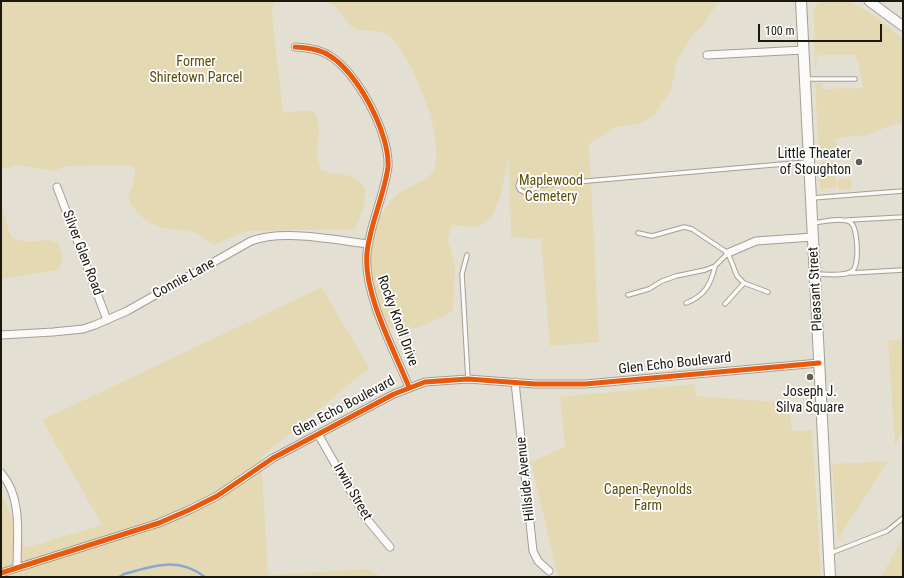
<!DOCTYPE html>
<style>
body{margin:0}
#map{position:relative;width:904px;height:578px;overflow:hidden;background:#e3e0d3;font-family:"Roboto Condensed",sans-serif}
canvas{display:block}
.frame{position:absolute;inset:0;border:2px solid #1b1810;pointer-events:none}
.scale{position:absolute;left:758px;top:24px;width:124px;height:18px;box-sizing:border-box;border:2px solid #1b1810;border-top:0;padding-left:5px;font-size:12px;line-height:14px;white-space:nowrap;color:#1b1810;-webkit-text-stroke:3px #fff;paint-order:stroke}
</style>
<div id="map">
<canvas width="904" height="578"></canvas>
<div class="frame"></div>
<div class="scale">100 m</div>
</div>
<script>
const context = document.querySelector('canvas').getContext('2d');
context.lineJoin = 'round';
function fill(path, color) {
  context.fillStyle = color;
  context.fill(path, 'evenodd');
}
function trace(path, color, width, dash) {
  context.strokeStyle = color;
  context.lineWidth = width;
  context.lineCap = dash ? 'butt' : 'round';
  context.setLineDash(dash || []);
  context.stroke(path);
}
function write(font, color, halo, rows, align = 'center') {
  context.font = font + ' "Roboto Condensed",sans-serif';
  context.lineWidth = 3.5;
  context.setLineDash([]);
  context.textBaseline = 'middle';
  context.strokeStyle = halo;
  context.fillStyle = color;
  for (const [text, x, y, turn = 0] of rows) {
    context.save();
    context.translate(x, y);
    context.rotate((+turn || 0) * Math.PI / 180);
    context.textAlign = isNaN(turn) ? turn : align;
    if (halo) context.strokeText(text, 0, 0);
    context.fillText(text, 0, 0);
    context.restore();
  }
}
const green = new Path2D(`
 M1 1H274L272 13 283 113 312 110C327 124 311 151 321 170 329 174 337 172 346 175 377 182 363 207 356 229L246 231 213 245C207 241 199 234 192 232 170 227 156 232 138 213 136 210 131 206 130 203 124 191 142 181 132 165L68 166 52 171 16 165 1 170Z
 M323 1H719L702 27 692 35 677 60 671 90 654 115 642 123 615 127 589 144 599 342 550 346 541 239 511 237 509 158C502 177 502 221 477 226 470 228 459 225 452 225L448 239 455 267 453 311C443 316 433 322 422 326 405 332 377 331 371 312 373 291 365 245 373 228 377 220 390 202 396 196 405 187 425 182 432 173 450 147 412 55 389 36 380 28 365 33 354 28 346 23 343 14 336 7 333 4 327 3 323 1Z
 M820 1 850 2 872 14 902 38 903 125 897 123 867 135 836 138 837 156 819 158 815 83H822V89L862 88 863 86 857 59 854 55H820L817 57 815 72 814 13 815 7Z
 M819 162H835L836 188 820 189Z
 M851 178V189H838V179Z
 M1 205 11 237 25 242 49 240 58 243 63 256 59 270 1 279Z
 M322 287 369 368 261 457 268 575 369 569 381 577H1V492L25 548 102 525 42 420Z
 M903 339V429L895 446 888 341Z
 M695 384 696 396 789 403 792 431 812 430 821 577H558L531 462 565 447 560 397Z
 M888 461 843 531 838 541 832 464Z
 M903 537V577H881Z`);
const stream = new Path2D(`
 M119 577 124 574C154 566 178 556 205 577`);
const service = new Path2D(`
 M806 79H855
 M541 185 526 193 520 190 518 186 520 180 525 178 541 185 807 162
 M812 198 903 191
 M848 220 903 217
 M813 223C823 222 841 217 850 222 858 226 860 266 852 271 844 277 825 274 815 274
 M638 233 652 236 684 227 692 229 728 253 737 276 744 283 768 292
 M467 255 462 274 468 379
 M851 273 903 270
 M628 295 649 289 662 281 676 276 705 270 715 266 728 253
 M686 303C705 296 711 284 715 266
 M725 304 744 283
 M831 553 887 531 903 518`);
const minor = new Path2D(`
 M295 47C307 48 320 49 330 56 358 73 390 134 388 167 384 196 370 224 367 253 363 293 394 350 409 387
 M707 55 804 50
 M57 187 107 320
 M728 253 756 241 813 237
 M1 335 53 332 83 329 95 325 127 311 251 241C283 229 334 240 369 244
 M515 382 533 551 538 561 549 571
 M318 434 366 518 390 547
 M1 473C23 498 17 536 17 568
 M1 573 159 523 189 510 217 496 273 458 394 394 425 382 468 379 535 384H585L819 363`);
const tertiary = new Path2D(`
 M869 1 903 26`);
const secondary = new Path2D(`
 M801 1 830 577`);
const cycleway = new Path2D(`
 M295 47C307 48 320 49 330 56 358 73 390 134 388 167 384 196 370 224 367 253 363 293 394 350 409 387
 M1 573 159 523 189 510 217 496 273 458 394 394 425 382 468 379 535 384H585L819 363`);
const markers = [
 [859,162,4,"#615e54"],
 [810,377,4,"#615e54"]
];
const parkNames = [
 ["Former",196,62],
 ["Shiretown Parcel",196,78],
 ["Maplewood",551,181],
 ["Cemetery",551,197],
 ["Capen-Reynolds",648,490],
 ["Farm",648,506]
];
const poiNames = [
 ["Little Theater",851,154],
 ["of Stoughton",851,170],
 ["Joseph J.",810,392,"center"],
 ["Silva Square",810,408,"center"]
];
const streetNames = [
 ["Silver Glen Road",82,253,69],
 ["Connie Lane",184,279,-29],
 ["Pleasant Street",816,289,-93],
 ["Rocky Knoll Drive",397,321,70],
 ["Glen Echo Boulevard",675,364,-6],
 ["Glen Echo Boulevard",344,407,-28],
 ["Hillside Avenue",526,479,-96],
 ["Irwin Street",352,492,60]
];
fill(green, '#e4d9b3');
trace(stream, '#89a7d0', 2.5);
trace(service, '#a29f95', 5.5);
trace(minor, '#a29f95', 9);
trace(tertiary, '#a29f95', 11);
trace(secondary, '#a29f95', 12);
trace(service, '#fbfaf8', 3.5);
trace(minor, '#fbfaf8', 7);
trace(tertiary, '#fbfaf8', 9);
trace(secondary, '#fbfaf8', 10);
trace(cycleway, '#e8590c', 5);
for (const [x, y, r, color] of markers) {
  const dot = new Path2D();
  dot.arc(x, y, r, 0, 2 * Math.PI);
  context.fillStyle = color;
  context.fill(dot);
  trace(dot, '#fff', 1.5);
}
write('14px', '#5c4c07', '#fff', parkNames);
write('14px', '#1b1810', '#fff', poiNames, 'right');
write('14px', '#1b1810', '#fff', streetNames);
</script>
